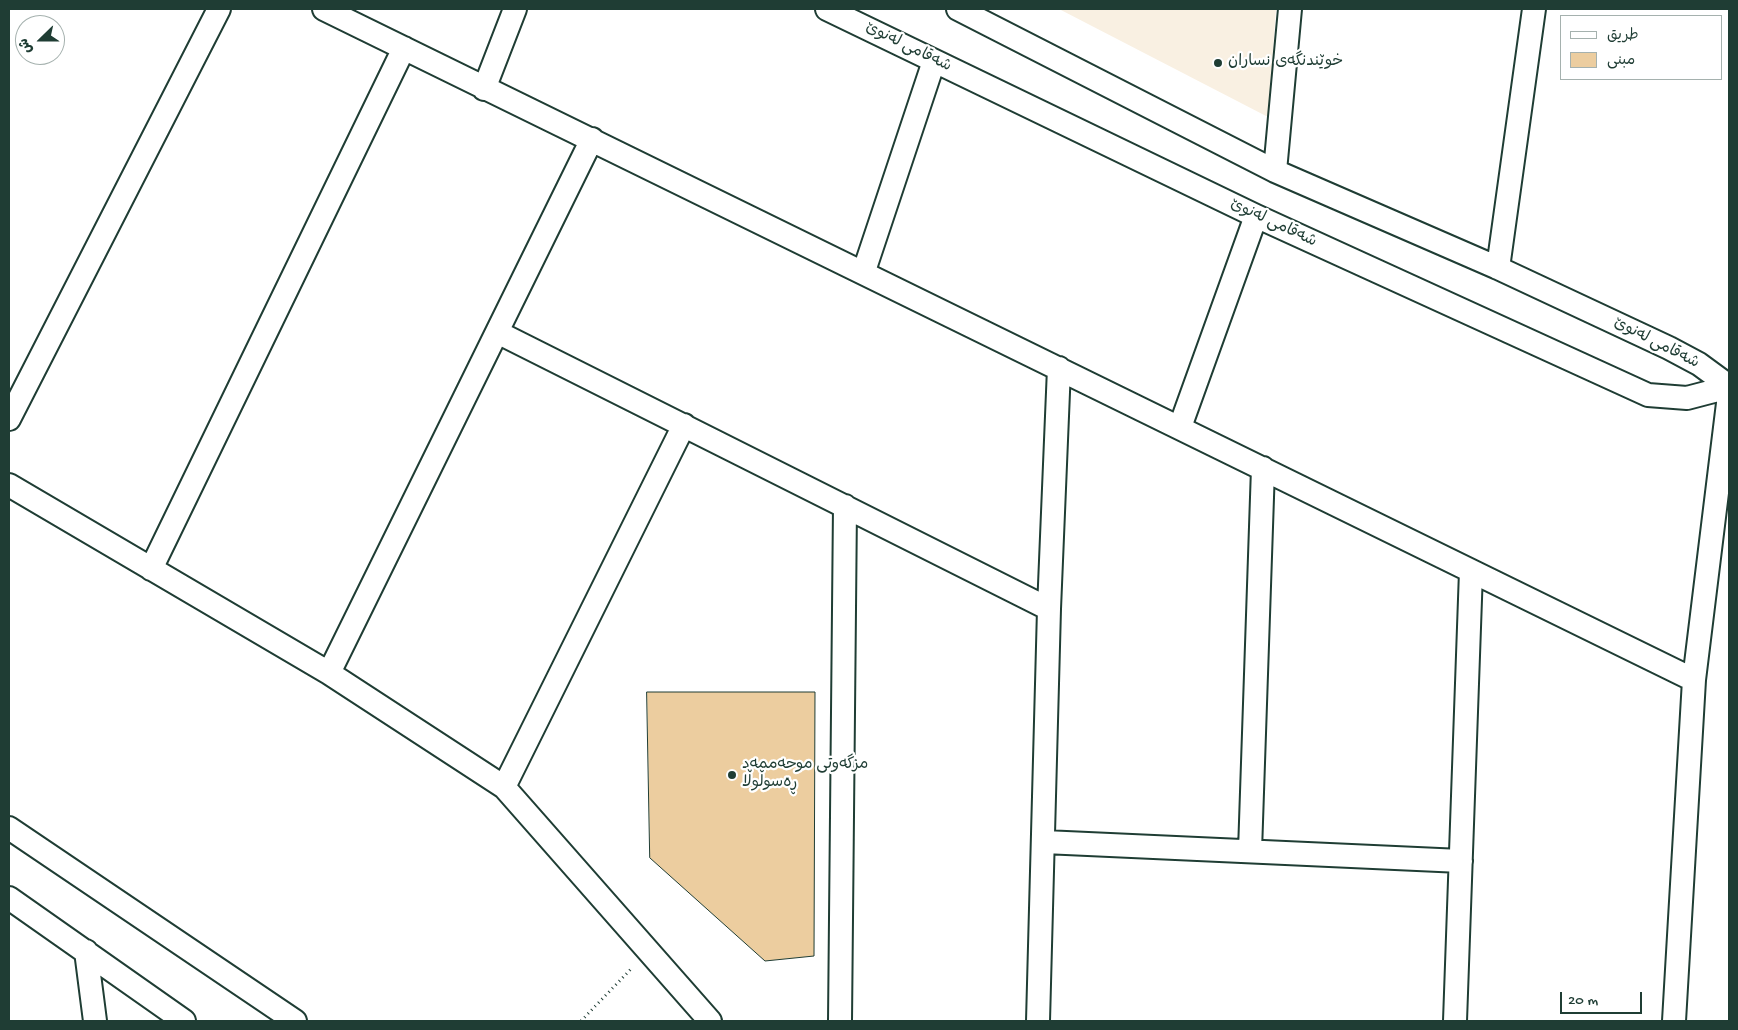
<!DOCTYPE html>
<meta charset="utf-8">
<style>
body{margin:0}
#map{position:relative;width:1738px;height:1030px;overflow:hidden;background:#fff;font-family:"Gochi Hand","Playpen Sans Arabic",sans-serif}
canvas{display:block}
.frame{position:absolute;inset:0;border:10px solid #1f3d34;pointer-events:none}
.legend{position:absolute;left:1560px;top:15px;width:162px;height:65px;box-sizing:border-box;background:#fff;border:1px solid #a5b1ae;margin:0;padding:6px 9px;list-style:none;font-size:15px;color:#1f3d34}
.legend li{display:flex;align-items:center;gap:10px;height:25px}
.legend b{width:25px;border:1px solid #a5b1ae}
.north{position:absolute;left:15px;top:15px;width:50px;height:50px;box-sizing:border-box;background:#fff;border:1px solid #a5b1ae;border-radius:50%;rotate:248deg;font-size:14px;font-weight:700;line-height:20px;text-align:center;color:#1f3d34}
.north::after{content:'';display:block;margin:auto;width:18px;height:22px;background:#1f3d34;clip-path:polygon(50% 0,100% 100%,50% 72%,0 100%)}
.scale{position:absolute;left:1560px;top:992px;width:82px;height:22px;box-sizing:border-box;border:2px solid #1f3d34;border-top:0;padding-left:6px;font-size:15px;line-height:18px;white-space:nowrap;color:#1f3d34;-webkit-text-stroke:4px #fff;paint-order:stroke}
</style>
<div id="map">
<canvas width="1738" height="1030"></canvas>
<div class="frame"></div>
<ul class="legend">
<li><b style="height:6px;background:#fff"></b>طريق</li>
<li><b style="height:14px;background:#eccd9f"></b>مبنى</li>
</ul>
<div class="north">ش</div>
<div class="scale">20 m</div>
</div>
<script>
const context = document.querySelector('canvas').getContext('2d');
context.lineJoin = 'round';
function fill(path, color) {
  context.fillStyle = color;
  context.fill(path, 'evenodd');
}
function trace(path, color, width, dash) {
  context.strokeStyle = color;
  context.lineWidth = width;
  context.lineCap = dash ? 'butt' : 'round';
  context.setLineDash(dash || []);
  context.stroke(path);
}
function write(font, color, halo, rows, align = 'center') {
  context.font = font + ' "Gochi Hand","Playpen Sans Arabic",sans-serif';
  context.lineWidth = 4.5;
  context.setLineDash([]);
  context.textBaseline = 'middle';
  context.strokeStyle = halo;
  context.fillStyle = color;
  for (const [text, x, y, turn = 0] of rows) {
    context.save();
    context.translate(x, y);
    context.rotate((+turn || 0) * Math.PI / 180);
    context.textAlign = isNaN(turn) ? turn : align;
    if (halo) context.strokeText(text, 0, 0);
    context.fillText(text, 0, 0);
    context.restore();
  }
}
const built = new Path2D(`
 M1059 9H1276L1268 117Z`);
const building = new Path2D(`
 M647 692H815L814 956 765 961 650 858Z`);
const path = new Path2D(`
 M581 1021 631 969`);
const street = new Path2D(`
 M324 9 1694 680
 M827 9 1256 216 1648 395 1687 398 1729 387
 M958 9 1275 171 1498 268 1669 348 1699 364 1729 386
 M484 89 515 9
 M1275 171 1290 9
 M1498 268 1534 9
 M864 271 934 61
 M497 332 1049 609
 M9 419 219 9
 M1180 427 1256 216
 M9 485 329 673 504 787 710 1021
 M151 569 404 48
 M329 673 592 139
 M504 787 684 425
 M9 828 295 1021
 M1044 842 1461 861
 M1250 851 1263 468
 M9 898 184 1021
 M86 951 95 1021
 M840 1021 845 506
 M1038 1021 1049 609 1059 368
 M1455 1021 1471 571
 M1674 1021 1694 680 1729 395`);
const markers = [
 [1218,63,5,"#1f3d34"],
 [732,775,5,"#1f3d34"]
];
const streetNames = [
 ["شەقامی لەنوێ",908,48,26],
 ["شەقامی لەنوێ",1273,224,25],
 ["شەقامی لەنوێ",1656,344,27]
];
const poiNames = [
 ["خوێندنگەی نساران",1228,63],
 ["مزگەوتی موحەممەد",742,766],
 ["ڕەسوڵوڵا",742,784]
];
fill(built, '#f9f0e2');
fill(building, '#eccd9f');
trace(building, '#1f3d34', 1);
trace(street, '#1f3d34', 26);
trace(path, '#1f3d34', 3, [1, 4]);
trace(street, '#fff', 22);
for (const [x, y, r, color] of markers) {
  const dot = new Path2D();
  dot.arc(x, y, r, 0, 2 * Math.PI);
  context.fillStyle = color;
  context.fill(dot);
  trace(dot, '#fff', 2);
}
write('16px', '#1f3d34', '#fff', streetNames);
write('16px', '#1f3d34', '#fff', poiNames, 'left');
</script>
